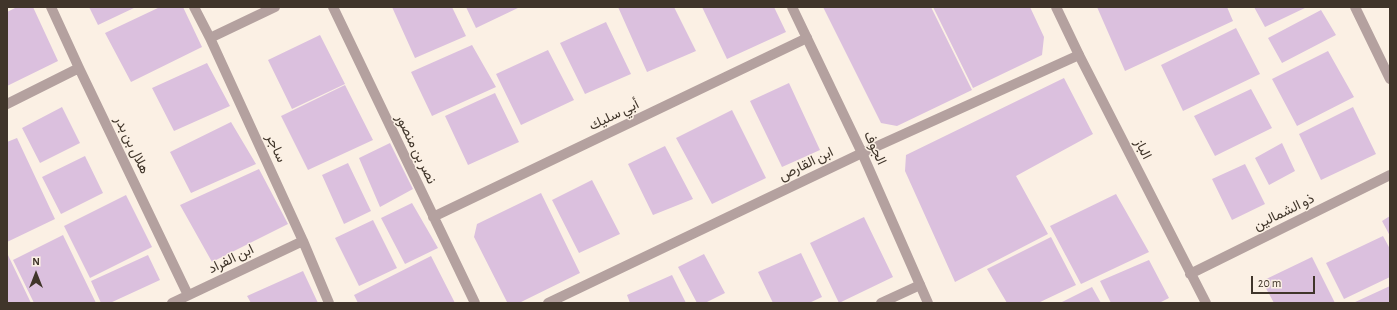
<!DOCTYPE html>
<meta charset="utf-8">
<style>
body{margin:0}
#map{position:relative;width:1397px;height:310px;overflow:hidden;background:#fbf0e4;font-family:"Alegreya Sans",sans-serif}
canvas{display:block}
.frame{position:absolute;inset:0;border:8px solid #40352a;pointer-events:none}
.north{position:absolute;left:16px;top:254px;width:40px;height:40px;-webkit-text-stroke:3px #fbf0e4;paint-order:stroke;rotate:0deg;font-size:11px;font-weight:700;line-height:16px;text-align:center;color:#40352a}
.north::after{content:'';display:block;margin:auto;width:14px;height:18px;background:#40352a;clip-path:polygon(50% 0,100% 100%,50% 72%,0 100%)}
.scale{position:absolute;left:1251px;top:276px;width:64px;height:18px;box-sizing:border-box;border:2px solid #40352a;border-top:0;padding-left:5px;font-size:12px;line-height:14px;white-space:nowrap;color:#40352a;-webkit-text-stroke:3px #fbf0e4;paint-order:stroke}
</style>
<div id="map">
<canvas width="1397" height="310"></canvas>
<div class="frame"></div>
<div class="north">N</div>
<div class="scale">20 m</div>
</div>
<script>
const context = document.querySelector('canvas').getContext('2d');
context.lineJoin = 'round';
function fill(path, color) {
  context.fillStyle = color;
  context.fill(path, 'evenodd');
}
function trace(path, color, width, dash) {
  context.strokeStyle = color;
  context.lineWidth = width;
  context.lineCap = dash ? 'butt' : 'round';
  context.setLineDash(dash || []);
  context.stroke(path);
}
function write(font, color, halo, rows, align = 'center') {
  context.font = font + ' "Alegreya Sans",Vazirmatn,sans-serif';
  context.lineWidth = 3;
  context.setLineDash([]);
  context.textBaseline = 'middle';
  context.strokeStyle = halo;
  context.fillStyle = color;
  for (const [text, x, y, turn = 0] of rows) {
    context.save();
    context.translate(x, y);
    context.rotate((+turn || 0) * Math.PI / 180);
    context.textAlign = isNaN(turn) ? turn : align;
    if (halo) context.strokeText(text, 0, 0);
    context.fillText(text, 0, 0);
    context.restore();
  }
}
const building = new Path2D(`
 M17 7H33L58 61 7 86V12Z
 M89 7H136L98 25Z
 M160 7H183L202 47 131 82 105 33Z
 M392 7H452L466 36 415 58Z
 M466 7H520L476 28Z
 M618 7H674L696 51 647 72Z
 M702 7H774L786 32 727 59Z
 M823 7H931L972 90 897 126 881 123Z
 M933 7H1030L1044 37 1042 55 973 88Z
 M1097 7H1227L1233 21 1125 71Z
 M1254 7H1307L1265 27Z
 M1321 10 1336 35 1282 63 1268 38Z
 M606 22 631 74 585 94 560 43Z
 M1236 28 1260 74 1183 111 1161 65Z
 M320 35 345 84 292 109 268 60Z
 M472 45 496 87 432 116 411 72Z
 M548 50 574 100 521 125 496 74Z
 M1328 51 1354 97 1297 126 1272 79Z
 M207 63 230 106 174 131 152 88Z
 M1064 78 1093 134 1016 176 1048 234 955 282 905 171 906 155Z
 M789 83 820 150 782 167 750 101Z
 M345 85 373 140 308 170 281 116Z
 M1251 89 1272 128 1215 156 1194 116Z
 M495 93 519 142 468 165 445 116Z
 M62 107 80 143 40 163 22 128Z
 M1353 107 1376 154 1321 180 1299 134Z
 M732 110 766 178 712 204 676 138Z
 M231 122 256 164 191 193 170 152Z
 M17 138 55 219 7 242V142Z
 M390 143 413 189 380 207 359 158Z
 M1282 143 1295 171 1269 185 1255 158Z
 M665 146 693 199 653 215 628 164Z
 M85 156 103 193 61 214 42 177Z
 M348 163 371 211 344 224 322 175Z
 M1245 164 1265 204 1232 220 1212 179Z
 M259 169 288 224 212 262 180 205Z
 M592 180 620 234 579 253 552 200Z
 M541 193 580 273 519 303H509L507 302 474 237 477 224Z
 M1116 194 1149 252 1081 284 1050 226Z
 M126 195 152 247 90 278 64 226Z
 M412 203 438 248 405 264 381 218Z
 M1390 216V236L1382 221Z
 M864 217 893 277 839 303 810 243Z
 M373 220 397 268 359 286 335 238Z
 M63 235 96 303H34L13 260Z
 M1383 236 1390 249V277L1344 299 1326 263Z
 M1051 237 1076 285 1038 303H1007L987 269Z
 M7 253 31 303H7Z
 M801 253 822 297 809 303H773L758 272Z
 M704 254 725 293 705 303H697L678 267Z
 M148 255 160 280 110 303H101L91 281Z
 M431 256 455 303H358L354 295Z
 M1312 257 1335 303H1274L1262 281Z
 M1149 260 1169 298 1159 303H1111L1100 281Z
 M303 271 318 303H251L247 296Z
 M672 275 686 303H630L627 295Z
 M1390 286V303H1353Z
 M1092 287 1101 303H1060Z`);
const service = new Path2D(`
 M792 7 862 153 928 303
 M1056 7 1079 55 1206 303
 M1190 274 1390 175`);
const minor = new Path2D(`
 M51 7 79 68 188 295
 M194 7 210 38 303 241 329 303
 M333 7 475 303
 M1355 7 1390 79
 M210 38 275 7
 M7 104 79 68
 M433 217 807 38
 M172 303 303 241
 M548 303 862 153 1079 55
 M881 303 920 285`);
const streetNames = [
 ["أبي سليك",614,115,-26],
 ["هلال بن بدر",132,145,64],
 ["ساجر",276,148,65],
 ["الجوف",875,148,65],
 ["نصر بن منصور",416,149,64],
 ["الباز",1143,149,63],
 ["ابن القارص",806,164,-26],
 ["ذو الشمالين",1284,212,-26],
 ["ابن الفراد",231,259,-26]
];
fill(building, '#dbc0de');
trace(service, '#b4a19f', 10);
trace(minor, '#b4a19f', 10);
write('14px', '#40352a', '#fbf0e4', streetNames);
</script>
